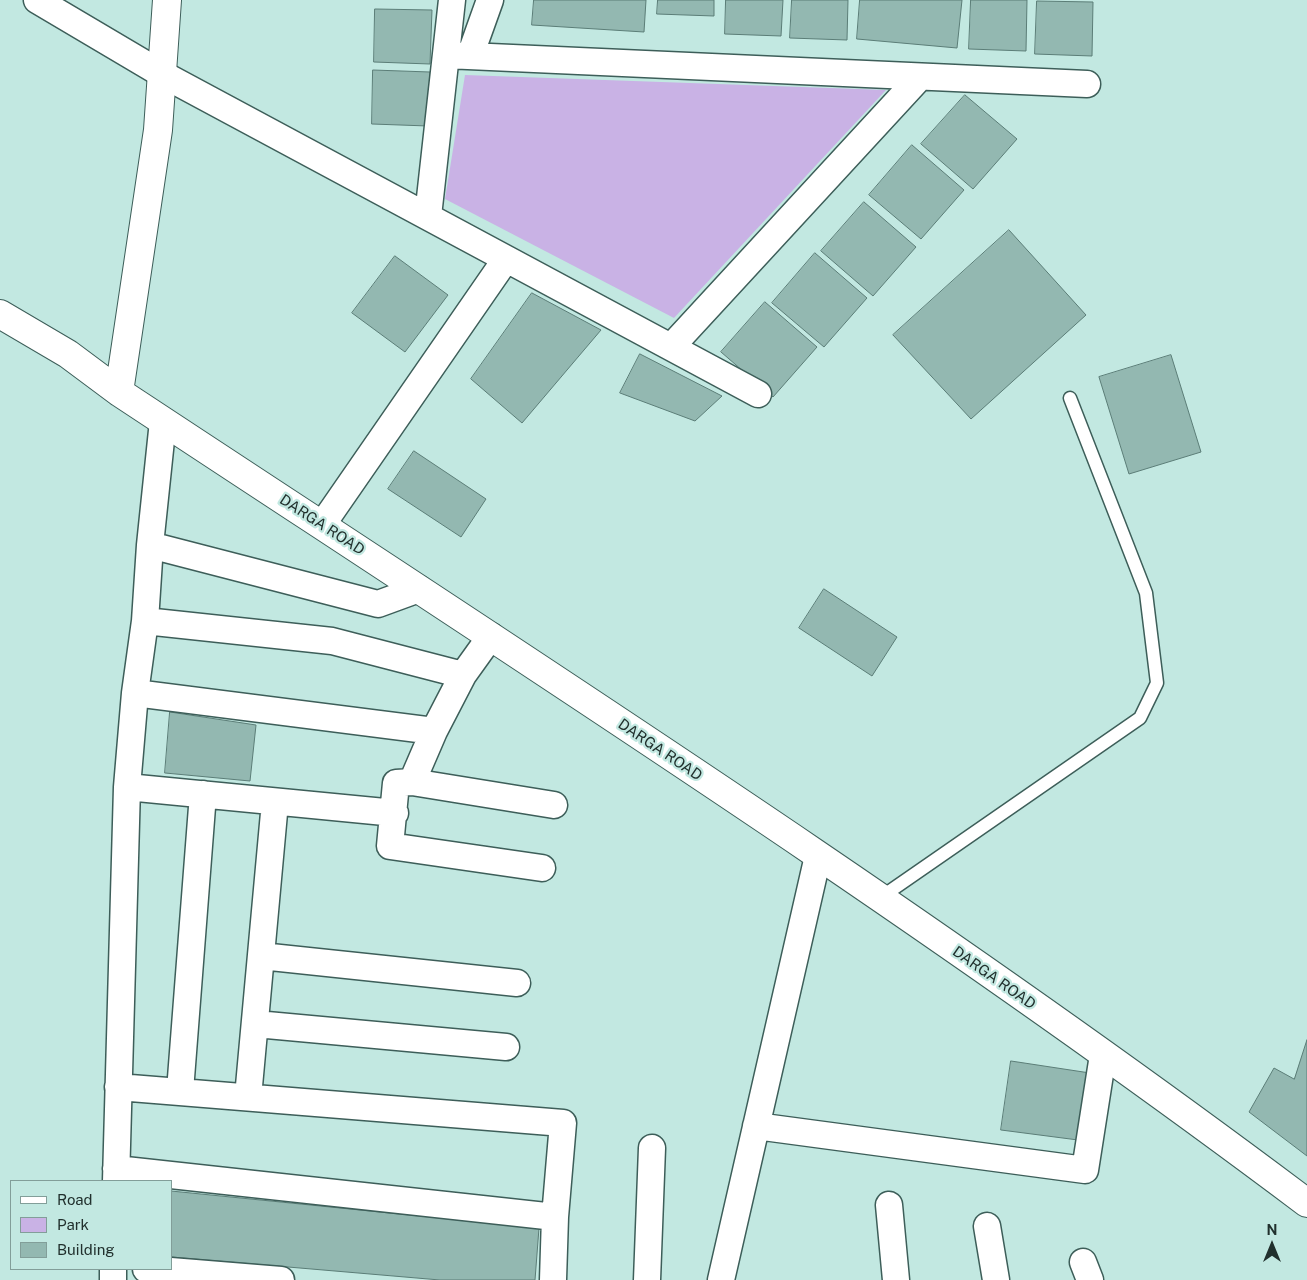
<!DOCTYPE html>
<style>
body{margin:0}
#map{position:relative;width:1307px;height:1280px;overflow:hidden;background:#c2e8e1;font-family:"Public Sans",sans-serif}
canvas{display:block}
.legend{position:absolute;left:10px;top:1180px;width:162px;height:90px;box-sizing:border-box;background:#c2e8e1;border:1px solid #829e99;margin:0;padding:6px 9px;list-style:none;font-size:15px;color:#21302d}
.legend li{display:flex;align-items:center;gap:10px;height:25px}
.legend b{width:25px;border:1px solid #829e99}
.north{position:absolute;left:1247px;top:1220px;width:50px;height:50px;-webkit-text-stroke:4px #c2e8e1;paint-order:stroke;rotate:0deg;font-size:14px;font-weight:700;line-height:20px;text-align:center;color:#21302d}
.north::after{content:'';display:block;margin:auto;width:18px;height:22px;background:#21302d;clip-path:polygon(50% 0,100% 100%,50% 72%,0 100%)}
</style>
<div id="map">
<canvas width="1307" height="1280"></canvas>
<ul class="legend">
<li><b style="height:6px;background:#fff"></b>Road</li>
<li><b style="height:14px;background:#c9b2e5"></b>Park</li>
<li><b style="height:14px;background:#93b8b1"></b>Building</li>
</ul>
<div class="north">N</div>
</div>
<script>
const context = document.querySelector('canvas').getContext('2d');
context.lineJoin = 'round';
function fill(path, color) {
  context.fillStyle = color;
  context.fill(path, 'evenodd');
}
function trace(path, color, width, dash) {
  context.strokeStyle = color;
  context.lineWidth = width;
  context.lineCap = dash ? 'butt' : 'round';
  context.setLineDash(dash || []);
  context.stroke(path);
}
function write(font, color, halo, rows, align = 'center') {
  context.font = font + ' "Public Sans",sans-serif';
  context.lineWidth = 4.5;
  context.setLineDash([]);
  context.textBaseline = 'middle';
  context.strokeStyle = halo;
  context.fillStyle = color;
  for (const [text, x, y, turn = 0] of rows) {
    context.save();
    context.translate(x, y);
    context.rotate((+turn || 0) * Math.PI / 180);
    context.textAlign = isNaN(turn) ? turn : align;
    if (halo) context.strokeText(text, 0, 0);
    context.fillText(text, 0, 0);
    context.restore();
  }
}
const green = new Path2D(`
 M465 75 886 90 674 318 445 199Z`);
const building = new Path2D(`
 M534 0H646L644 32 532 25Z
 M658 0H714V16L657 14Z
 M726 0H783L781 36 725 34Z
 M792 0H848L847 40 790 38Z
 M860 0H962L957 48 857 39Z
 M971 0H1027L1026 51 969 49Z
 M1037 1 1093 2 1092 56 1035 54Z
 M375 9 432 10 430 64 374 62Z
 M373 70 430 72 428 126 372 124Z
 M965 95 1017 139 973 189 921 144Z
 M912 145 964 190 921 239 869 195Z
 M864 202 916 247 873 296 821 251Z
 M1009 230 1086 315 971 419 893 335Z
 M815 253 867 298 824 347 772 303Z
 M395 256 448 295 405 352 352 313Z
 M532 293 601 330 522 423 471 379Z
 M765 302 817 347 773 397 721 352Z
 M640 354 722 396 695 421 620 393Z
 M1171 355 1201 452 1129 474 1099 377Z
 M414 451 486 499 461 537 388 489Z
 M824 589 897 637 872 676 799 628Z
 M170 712 256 725 250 781 165 773Z
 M1307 1040V1156L1249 1112 1274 1068 1294 1079Z
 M1011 1061 1090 1073 1078 1140 1001 1130Z
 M171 1191 539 1228 535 1280H440L171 1257Z`);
const service = new Path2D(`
 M880 898 1140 718 1157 683 1146 593 1070 398`);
const minor = new Path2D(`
 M37 0 162 74 758 394
 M446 55 1087 84
 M470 56 490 0
 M428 216 452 0
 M671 347 920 77
 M322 525 506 259
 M150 545 378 604 419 589
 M145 621 332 641 463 675
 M135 693 434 731
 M412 782 434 731 463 675 491 636
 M127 787 395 813
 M542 868 390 846 396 783 412 782 554 805
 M261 956 517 983
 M256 1024 506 1047
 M118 1087 563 1123 555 1217 553 1280
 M180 1091 203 794
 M248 1097 275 802
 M756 1126 1085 1170 1103 1055
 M116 1169 555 1217
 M116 1181 127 787 135 693 145 621 150 545 163 421
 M889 1205 896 1280
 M987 1226 996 1280
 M1083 1262 1090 1280
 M146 1269 281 1280
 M113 1280V1269
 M647 1280 652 1148
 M721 1280 818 856`);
const tertiary = new Path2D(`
 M0 314 68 354 119 392C519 656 924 915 1307 1203
 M119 392 158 130 167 0`);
const streetNames = [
 ["DARGA ROAD",322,525,33],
 ["DARGA ROAD",660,750,34],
 ["DARGA ROAD",994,978,35]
];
fill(green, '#c9b2e5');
fill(building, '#93b8b1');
trace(building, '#5b7d77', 1);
trace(service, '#3d5e59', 15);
trace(minor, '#3d5e59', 29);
trace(tertiary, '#3d5e59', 30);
trace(service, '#fff', 12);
trace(minor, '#fff', 26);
trace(tertiary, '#fff', 28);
write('15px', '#21302d', '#c2e8e1', streetNames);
</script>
